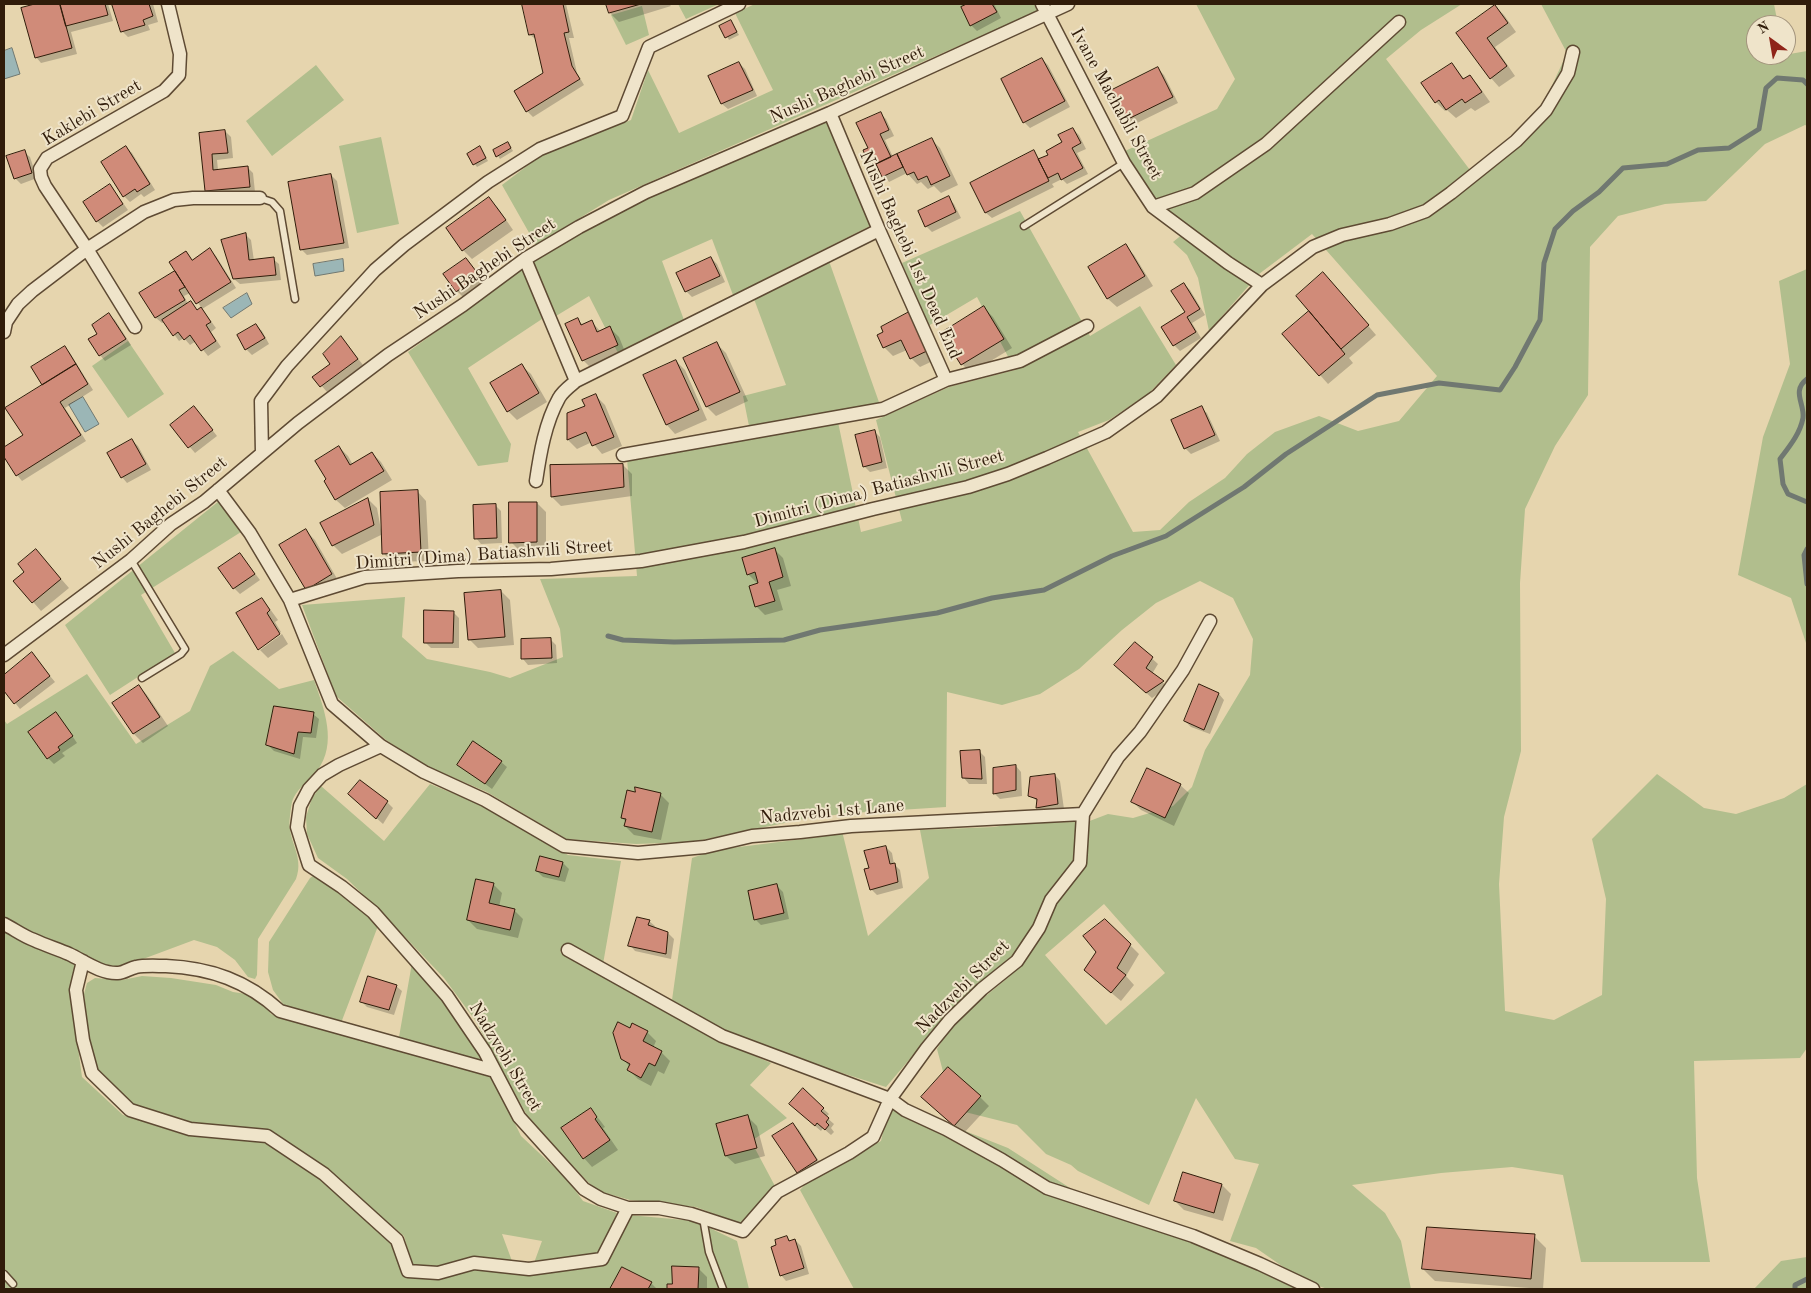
<!DOCTYPE html>
<style>
body{margin:0}
#map{position:relative;width:1811px;height:1293px;overflow:hidden;background:#e6d5ae;font-family:"Old Standard TT",serif}
canvas{display:block}
.frame{position:absolute;inset:0;border:5px solid #301c0a;pointer-events:none}
.north{position:absolute;left:1746px;top:15px;width:50px;height:50px;box-sizing:border-box;background:#efe4ca;border:1px solid #a3947d;border-radius:50%;rotate:328deg;font-size:14px;font-weight:700;line-height:20px;text-align:center;color:#301c0a}
.north::after{content:'';display:block;margin:auto;width:18px;height:22px;background:#8f2418;clip-path:polygon(50% 0,100% 100%,50% 72%,0 100%)}
</style>
<div id="map">
<canvas width="1811" height="1293"></canvas>
<div class="frame"></div>
<div class="north">N</div>
</div>
<script>
const context = document.querySelector('canvas').getContext('2d');
context.lineJoin = 'round';
function fill(path, color) {
  context.fillStyle = color;
  context.fill(path, 'evenodd');
}
function trace(path, color, width, dash) {
  context.strokeStyle = color;
  context.lineWidth = width;
  context.lineCap = dash ? 'butt' : 'round';
  context.setLineDash(dash || []);
  context.stroke(path);
}
function write(font, color, halo, rows, align = 'center') {
  context.font = font + ' "Old Standard TT",serif';
  context.lineWidth = 4;
  context.setLineDash([]);
  context.textBaseline = 'middle';
  context.strokeStyle = halo;
  context.fillStyle = color;
  for (const [text, x, y, turn = 0] of rows) {
    context.save();
    context.translate(x, y);
    context.rotate((+turn || 0) * Math.PI / 180);
    context.textAlign = isNaN(turn) ? turn : align;
    if (halo) context.strokeText(text, 0, 0);
    context.fillText(text, 0, 0);
    context.restore();
  }
}
const green = new Path2D(`
 M678 4H719L686 19Z
 M755 4H1034L1038 11 609 200 536 245 502 185 544 153 631 120 648 70 679 133 773 90 735 13Z
 M1196 4H1462L1421 30 1386 59 1470 170 1514 136 1543 105 1567 53 1541 4H1774L1778 25H1756V55H1784L1807 51V126L1805 125 1765 144 1706 201 1665 204 1618 216 1590 247 1588 395 1555 446 1525 509 1520 583 1521 751 1504 817 1499 884 1505 1011 1554 1020 1602 995 1606 899 1592 839 1657 774 1704 808 1736 814 1784 798 1807 784V1048L1800 1058 1694 1061 1697 1178 1710 1262H1581L1563 1175 1512 1167 1441 1173 1352 1185 1385 1213 1401 1241 1411 1289H1328L1305 1282 1256 1248 1230 1241 1259 1164 1235 1159 1196 1098 1149 1205 1078 1171 1071 1165 1046 1154 1017 1125 953 1109 937 1049 954 1022 1010 976 1029 952 1048 925 1056 901 1086 864 1087 822 1108 814 1133 818 1173 806 1192 787 1205 750 1250 675 1253 639 1233 598 1200 581 1156 603 1122 630 1079 669 1040 694 1002 705 947 692 946 807 852 813 809 818 692 842 636 844 566 839 487 792 424 765 386 740 336 696 302 605 405 597 402 637 427 659 490 672 510 678 563 657 560 629 540 579 637 576 627 459 838 422 861 532 902 521 876 420 949 387 1015 370 977 297 928 326 902 263 1020 211 1090 336 1140 306 1176 365 1148 394 1109 420 1078 432 1133 532 1160 530 1189 502 1225 478 1247 454 1275 432 1319 416 1358 431 1399 421 1437 376 1312 234 1259 274 1209 331 1198 278 1187 255 1173 242 1189 229 1157 201 1125 151 1217 109 1235 79ZM1104 904 1165 973 1106 1025 1045 955Z
 M642 6 649 35 626 45 611 15Z
 M316 65 344 100 272 156 246 121Z
 M827 122 872 225 733 295 712 239 662 261 684 320 618 353 589 296 556 316 532 261 641 200Z
 M381 137 399 224 357 233 339 146Z
 M829 261 880 405 749 426 743 396 786 385 754 299Z
 M524 268 542 319 468 368 511 444 508 462 478 466 408 352Z
 M1807 269V646L1791 598 1738 575 1763 437 1790 364 1779 281Z
 M128 341 164 394 128 418 92 366Z
 M219 501 241 532 141 595 175 653 110 695 65 625Z
 M233 651 279 689 314 680C324 709 338 743 317 771 310 780 299 787 294 797 291 802 291 810 290 816 286 840 305 855 296 879L258 939 257 975 255 979 248 977 235 960 217 947 194 940 119 968 110 967 35 937 4 916V720L7 724 87 674 136 744 190 711 210 666Z
 M430 784 482 805 568 855 621 861 603 964 567 944 560 952 725 1043 771 1063 750 1085 787 1118 751 1141 776 1188 741 1224 696 1207 630 1200 598 1191 588 1182 530 1121 475 1020 444 978 388 919 347 879 318 858 307 834 306 817 312 798 321 786 384 841Z
 M1078 822 1074 865 1047 896 1028 936 1016 955 948 1014 886 1087 776 1052 721 1029 672 1000 692 858 715 850 819 837 842 831 868 936 929 878 920 830 994 827 1016 823Z
 M316 874 356 904 378 926 341 1023 286 1008 273 990 268 972 269 942 310 878Z
 M4 928 77 963 70 988 82 1077 123 1115 185 1135 265 1142 319 1175 394 1243 405 1274 607 1260 629 1215 695 1221 737 1241 749 1289H4Z
 M412 963 441 999 485 1064 399 1037Z
 M142 976 171 978 216 985 233 992 260 996 271 1014 287 1020 492 1076 521 1136 567 1179 583 1201 617 1213 599 1253 534 1263 542 1241 502 1234 512 1261 475 1258 436 1266 413 1267 404 1236 327 1171 268 1131 194 1123 132 1105 97 1071 88 1037 84 994 87 983 95 978 122 980Z
 M902 1106 1008 1148 1084 1197 1260 1270 1300 1289H854L800 1190 810 1179 881 1141 888 1109Z
 M1807 1257V1289H1754L1781 1261Z`);
const water = new Path2D(`
 M12 48 20 74 4 79V51Z
 M343 259 344 271 315 276 313 264Z
 M247 293 252 304 231 318 223 308Z
 M83 397 99 424 85 432 69 405Z`);
const shadow = new Path2D(`
 M40 4H108L113 21 71 32 77 54 41 63 36 57 23 8Z
 M114 4H153L158 22 148 25 150 30 128 37 122 31Z
 M523 4H566L574 38H569L577 73 584 85 533 117 527 111 515 92 544 74 537 40 530 35Z
 M607 4H669L671 6 619 22 610 13Z
 M970 4H994L1001 18 977 31 971 25 963 7Z
 M1495 6 1504 15 1516 32 1495 47 1515 76 1499 87 1491 78 1458 33Z
 M731 21 739 35 729 40 721 26Z
 M1042 59 1048 65 1070 107 1030 128 1024 122Z
 M739 63 745 69 757 96 728 109 722 104 710 77Z
 M1452 64 1465 80 1470 76 1478 85 1490 102 1475 111 1471 108 1456 118 1447 110 1445 111 1436 102 1423 84Z
 M1158 69 1164 75 1178 103 1129 127 1123 121 1109 93Z
 M880 113 886 119 894 136 885 140 893 157 931 139 940 148 958 185 941 193 934 186 928 189 921 182 917 184 907 173 889 182 881 170 877 172 873 167 882 163 872 166 870 148Z
 M1073 129 1079 135 1086 149 1077 153 1088 174 1067 184 1062 179 1052 184 1054 187 992 218 986 213 971 183 1033 152 1040 160 1049 155 1064 143Z
 M225 131 231 137 233 158 217 160 218 170 247 167 253 173 255 192 212 197 206 191 201 134Z
 M510 146 513 151 500 159 498 156Z
 M126 147 132 153 155 190 144 197 141 194 130 202 124 196Z
 M482 150 488 161 477 167 468 155Z
 M24 152 30 157 37 178 21 184 15 178Z
 M331 175 337 181 349 248 307 255 302 250Z
 M110 185 128 210 103 227 97 221Z
 M948 198 954 204 961 218 932 232 926 226 920 212Z
 M489 199 498 208 513 230 472 259 463 250 448 228Z
 M246 235 251 240 254 261 273 259 279 264 281 280 240 284 234 279Z
 M1125 246 1134 255 1153 286 1117 307 1108 299 1090 268Z
 M210 250 216 256 236 288 202 309 216 328 211 332 221 347 208 356 196 341 190 345 184 338 179 341 165 322 162 323 156 318 141 294 176 271 186 253 193 261ZM190 293 202 308 198 311 191 302 188 304 184 296Z
 M711 258 717 264 725 282 692 297 686 291Z
 M466 259 484 281 463 297 457 291Z
 M1332 283 1376 335 1349 358 1353 363 1328 384 1320 375 1311 312Z
 M1184 284 1190 290 1205 315 1192 323 1201 338 1180 351 1174 345 1186 313Z
 M984 308 993 317 1012 348 971 373 962 364 943 333Z
 M911 313 937 359 920 367 911 358 907 350 893 356 884 347Z
 M109 315 115 320 131 345 105 361 100 355 99 334Z
 M578 320 583 325 591 321 601 332 610 328 619 337 626 354 592 369 583 360Z
 M256 325 262 331 269 344 252 355 246 349Z
 M341 337 363 365 327 392 314 377 332 364Z
 M717 344 726 353 748 401 716 416 707 407 685 359Z
 M65 348 70 353 93 390 65 408 86 441 22 481 17 475 4 455V449L24 436 44 385 33 368Z
 M676 361 685 370 707 420 675 434 667 425 645 375Z
 M522 366 531 374 547 402 517 420 508 411Z
 M596 396 605 405 622 446 602 454 592 442 577 449 568 440V414L586 406Z
 M1201 408 1207 413 1220 441 1191 454 1185 448Z
 M199 413 217 436 195 453 171 425Z
 M874 431 880 437 887 468 870 472 864 466Z
 M132 440 138 446 151 470 127 483 122 477Z
 M339 447 348 456 353 465 372 453 381 462 392 480 345 508 336 500 325 482Z
 M623 465 632 474V496L561 506 552 497Z
 M418 492 426 501 429 561 393 562 384 554 383 534 342 554 333 545 368 499 377 508 381 530H383Z
 M537 503 546 512V551H520L511 542Z
 M496 506 501 511 502 543 481 544 476 538Z
 M306 531 315 540 340 584 307 589Z
 M774 549 783 558 791 586 777 590 783 610 765 615 756 606 758 584 748 574Z
 M36 550 69 588 41 611 15 581 26 572Z
 M240 554 260 580 240 594 234 588Z
 M501 591 510 600 514 645 478 648 469 639Z
 M262 600 270 609 278 620 275 622 281 632 260 647V649L238 614Z
 M453 612 459 618V648H431L425 642Z
 M282 634 288 644 268 658 260 650Z
 M550 639 556 645 557 663 528 665 523 659Z
 M1135 643 1158 664 1152 674 1168 687 1152 698 1122 671Z
 M32 654 55 682 20 709 4 689V676Z
 M139 686 147 695 168 726 143 743 134 734 114 703Z
 M1200 686 1219 694 1224 700 1210 734 1191 727 1185 721Z
 M313 714 319 719 316 738 303 737 300 759 274 751 268 745Z
 M61 719 77 743 62 753 65 756 54 764 48 758Z
 M980 752 985 757 987 784H969L964 778Z
 M501 762 507 767 492 789 459 765Z
 M1016 766 1021 772 1022 796 1000 799 994 793Z
 M1055 775 1060 781 1064 809 1043 814 1037 808 1038 802 1030 795Z
 M1180 785 1189 793 1174 826 1141 810 1132 801Z
 M660 794 669 803 661 840 634 835 625 826 626 822 622 818Z
 M356 800 387 802 393 808 383 824Z
 M886 847 892 853 894 864 900 870 903 888 877 895 871 889 870 869Z
 M541 857 563 863 569 869 565 882 543 877 537 871Z
 M493 884 502 893 499 907 514 910 523 919 518 938 477 929 468 920Z
 M777 886 783 892 789 919 761 925 755 919Z
 M649 921 655 926 654 928 668 933 674 939 671 959 635 951 630 945Z
 M1130 945 1139 954 1126 976 1134 985 1121 1001 1095 979Z
 M396 986 402 991 394 1015 367 1007 362 1002Z
 M631 1029 647 1032 656 1041 653 1048 661 1052 670 1061 664 1074 658 1071 651 1086 638 1079 629 1070 630 1067 622 1058Z
 M803 1090 829 1114 826 1117 834 1124 831 1128 834 1132 831 1135 823 1128 821 1131 796 1110Z
 M980 1097 989 1106 963 1134 932 1106Z
 M590 1110 599 1119 605 1127 603 1128 618 1150 592 1167 584 1158Z
 M748 1117 757 1126 765 1156 735 1164 726 1156Z
 M793 1124 799 1130 822 1166 803 1178 798 1172Z
 M1222 1185 1231 1194 1223 1221 1184 1210 1175 1201Z
 M1534 1236 1546 1248 1543 1289 1435 1281 1423 1269Z
 M787 1238 791 1241 795 1240 801 1246 809 1274 786 1281 781 1275 778 1246Z
 M698 1268 707 1277V1289H668V1286H673Z
 M622 1269 651 1283 657 1289H611Z`);
const stream = new Path2D(`
 M1807 379C1791 391 1805 404 1803 418 1800 434 1789 447 1780 459L1783 484 1788 494 1807 502
 M1807 549 1804 555 1807 584
 M608 636 623 640 674 642 784 640 820 630 937 613 992 598 1044 590 1112 556 1166 536 1244 487 1286 454 1377 395 1439 383 1500 390 1515 367 1540 320 1544 263 1555 229 1573 211 1599 192 1623 168 1667 164 1698 150 1729 148 1759 129 1766 88 1777 78 1803 80 1807 84
 M1795 1289V1285L1807 1279`);
const building = new Path2D(`
 M35 4H60L72 48 35 58 21 8Z
 M60 4H105L108 15 66 26Z
 M112 4H149L153 16 143 20 145 25 121 32Z
 M522 4H563L569 32 564 33 572 66 580 79 526 112 514 91 543 73 534 34 529 35Z
 M606 4H641L609 13Z
 M967 4H992L997 12 970 26 961 7Z
 M1495 5 1508 23 1487 38 1507 66 1490 79 1456 33Z
 M731 20 737 32 725 38 719 26Z
 M1042 58 1065 101 1023 123 1001 79Z
 M739 62 753 90 721 104 708 76Z
 M1452 63 1463 79 1470 75 1482 92 1465 103 1462 99 1446 110 1439 100 1435 103 1421 83Z
 M1158 67 1173 97 1122 122 1108 92Z
 M881 112 889 130 880 134 891 157 870 167 863 150 868 148 856 123Z
 M1073 128 1081 143 1072 148 1083 168 1061 180 1058 173 1048 178 1038 159 1048 155 1046 151 1062 142 1058 135Z
 M225 130 228 153 212 154 213 170 248 166 250 187 205 191 199 133Z
 M932 138 950 176 931 185 927 176 918 180 914 172 907 175 897 154Z
 M508 142 511 148 496 157 493 150Z
 M126 146 150 184 137 192 135 189 123 197 101 162Z
 M480 146 486 158 473 165 467 154Z
 M25 150 32 173 14 179 6 156Z
 M1034 150 1049 181 985 213 970 183Z
 M897 154 903 167 882 177 876 164Z
 M331 174 344 243 300 250 288 182Z
 M110 184 123 204 96 222 83 202Z
 M949 196 956 212 925 227 918 211Z
 M489 197 506 220 462 251 446 228Z
 M246 233 249 260 274 257 276 275 233 279 221 240Z
 M1126 244 1145 276 1107 299 1088 267Z
 M210 248 231 282 196 304 169 262 186 251 192 260Z
 M711 257 720 276 685 292 676 273Z
 M466 258 479 275 456 292 443 274Z
 M175 271 185 287 179 290 185 300 155 318 139 293Z
 M1323 272 1369 325 1341 349 1296 296Z
 M1184 283 1200 309 1187 317 1196 332 1173 346 1161 327 1185 312 1171 291Z
 M191 301 197 310 201 307 211 322 206 325 216 341 201 351 190 335 184 340 178 332 173 336 162 320Z
 M984 306 1004 339 961 365 941 333Z
 M911 311 929 350 910 359 901 340 883 348 877 335 883 332 881 327Z
 M1309 311 1345 354 1319 376 1282 334Z
 M109 313 126 339 99 356 88 339 97 334 92 325Z
 M578 318 581 325 592 320 597 332 610 326 618 345 582 361 565 324Z
 M256 324 265 338 245 350 237 335Z
 M341 336 358 359 320 387 312 377 330 364 323 354Z
 M717 342 740 392 706 407 683 358Z
 M65 346 76 364 42 385 31 367Z
 M676 360 699 410 666 425 643 375Z
 M76 364 88 384 60 402 81 435 16 476 4 457V447L23 435 5 408Z
 M522 364 539 393 507 412 490 383Z
 M596 394 614 437 592 446 586 432 567 440V413L585 406 582 400Z
 M194 406 213 430 188 448 170 425Z
 M1202 406 1215 435 1184 449 1171 420Z
 M875 430 882 462 863 467 855 435Z
 M132 439 146 464 121 478 107 453Z
 M339 446 350 465 372 452 384 471 335 500 324 481 326 479 315 461Z
 M623 464 624 487 551 497 550 465Z
 M418 490 421 552 382 554 380 492Z
 M368 498 374 525 332 546 320 523Z
 M509 502H537V542L509 543Z
 M496 504 497 538 474 539 473 505Z
 M306 529 332 574 306 590 279 545Z
 M775 548 783 577 769 582 775 601 755 607 749 586 758 583 755 572 747 575 742 558Z
 M36 549 61 579 32 603 13 581 24 572 18 564Z
 M240 553 255 574 233 589 218 568Z
 M501 590 505 637 468 640 464 593Z
 M262 598 270 610 267 613 280 634 258 650 236 613Z
 M424 610 454 611 453 643H424Z
 M551 638 552 658 521 659V639Z
 M1135 642 1153 657 1146 668 1164 681 1146 693 1114 665Z
 M32 652 50 676 14 704 4 691V675Z
 M1199 684 1219 693 1204 730 1184 721Z
 M139 685 160 717 133 734 112 703Z
 M274 706 314 712 311 733 298 732 294 754 266 745Z
 M56 712 73 736 58 747 60 750 47 759 28 732Z
 M473 741 502 761 485 784 457 765Z
 M980 750 982 779 962 778 960 751Z
 M1016 765V790L993 794V768Z
 M1147 768 1181 784 1165 818 1131 802Z
 M1055 774 1058 804 1036 808 1037 799 1028 796 1030 777Z
 M360 780 388 801 376 819 348 794Z
 M635 787 661 793 652 832 624 826 626 819 621 818 627 790 635 792Z
 M886 846 890 864 895 863 898 882 870 890 864 869 869 868 864 851Z
 M540 856 563 862 559 877 536 871Z
 M476 879 494 883 489 903 515 909 510 930 467 920Z
 M777 884 784 913 754 920 748 891Z
 M637 917 650 920 648 925 668 932 666 954 628 946Z
 M1105 919 1131 944 1117 968 1126 975 1111 993 1084 970 1096 952 1083 936Z
 M368 976 397 985 389 1010 360 1002Z
 M618 1022 630 1028 632 1023 648 1031 643 1041 662 1051 655 1066 649 1063 641 1078 627 1070 630 1064 621 1059 613 1033Z
 M948 1067 981 1096 954 1126 921 1097Z
 M803 1088 824 1108 821 1111 829 1118 826 1122 829 1125 825 1130 817 1123 815 1126 789 1104Z
 M591 1108 597 1117 595 1119 610 1140 583 1159 561 1128Z
 M748 1115 757 1148 725 1156 716 1124Z
 M793 1123 817 1160 797 1173 772 1136Z
 M1183 1172 1222 1184 1214 1213 1174 1201Z
 M1427 1227 1535 1234 1531 1279 1422 1269Z
 M787 1236 789 1241 795 1239 804 1268 780 1276 771 1247 776 1245 775 1240Z
 M672 1266 699 1267 698 1289H667V1284H672Z
 M622 1267 652 1282 648 1289H610Z`);
const lane = new Path2D(`
 M260 198 272 202 280 211 295 299
 M1024 226 1124 163
 M131 560 185 649 181 654 142 678
 M703 1218 709 1252 723 1289
 M4 1274 13 1284`);
const street = new Path2D(`
 M1042 4 1124 163 1153 207 1228 263 1262 285
 M1153 207 1195 193 1266 144 1399 22
 M525 259 576 381
 M135 327 87 249 45 186 41 177 40 169 47 158 164 91 179 75 180 54 168 4
 M4 332 6 322 18 304 32 291 87 249 144 212 174 200 193 198H260
 M946 380 1020 361 1087 326
 M262 453 261 401 287 366 375 270 404 245 488 182 540 149 622 116 649 47 739 4
 M623 455 883 409 946 380 879 230 830 113
 M536 481C540 454 545 423 559 398 562 392 570 386 576 381L879 230
 M218 490 250 533 290 600 332 704 381 746 424 772 485 800 564 846 638 853 705 847 752 836 800 832 851 826 1083 814 1118 757 1140 732 1183 670 1210 621
 M290 600 365 577 458 571 551 569 641 561 744 542 873 509 968 487 1008 474 1047 458 1106 432 1157 396 1262 285 1313 247 1342 235 1390 224 1426 211 1451 193 1516 141 1546 110 1568 73 1573 52
 M4 655 131 560 171 524 204 502 298 423 388 355 463 305 525 259 579 227 646 192 830 113 1068 4
 M381 746 339 765 322 775 309 789 300 806 297 827 309 865 342 887 373 912 447 996 485 1052 519 1117 584 1189 601 1199 628 1208H659L691 1214 743 1231 777 1192 849 1153 873 1137 890 1099 927 1048 950 1020 982 989 1017 961 1039 928 1051 900 1080 863 1083 814
 M4 924C14 929 23 936 34 940 45 945 57 949 69 954 84 961 101 974 118 973 124 973 130 968 136 967 145 965 157 966 166 966 211 968 247 981 280 1011L495 1071
 M568 950 722 1036 890 1099 905 1110 946 1129 1002 1160 1047 1188 1193 1236 1260 1264 1313 1289
 M83 961 76 990 83 1040 92 1073 130 1110 190 1129 267 1136 324 1174 397 1240 408 1271 438 1273 474 1263 529 1269 602 1259 628 1208`);
const streetNames = [
 ["Nushi Baghebi Street",847,85,-24],
 ["Ivane Machabli Street",1116,104,61],
 ["Kaklebi Street",92,113,-31],
 ["Nushi Baghebi 1st Dead End",910,255,66],
 ["Nushi Baghebi Street",485,269,-34],
 ["Dimitri (Dima) Batiashvili Street",879,489,-15],
 ["Nushi Baghebi Street",160,513,-39],
 ["Dimitri (Dima) Batiashvili Street",484,555,-4],
 ["Nadzvebi 1st Lane",832,812,-5],
 ["Nadzvebi Street",963,987,-45],
 ["Nadzvebi Street",505,1057,59]
];
fill(green, '#b1be8d');
fill(water, '#9bb6b6');
trace(water, '#707871', 1);
fill(shadow, '#0003');
trace(stream, '#707871', 5);
fill(building, '#d08b79');
trace(building, '#301c0a', 1);
trace(lane, '#5e4a33', 9);
trace(street, '#5e4a33', 15);
trace(lane, '#efe4ca', 6);
trace(street, '#efe4ca', 12);
write('18px', '#301c0a', '#efe4ca', streetNames);
</script>
